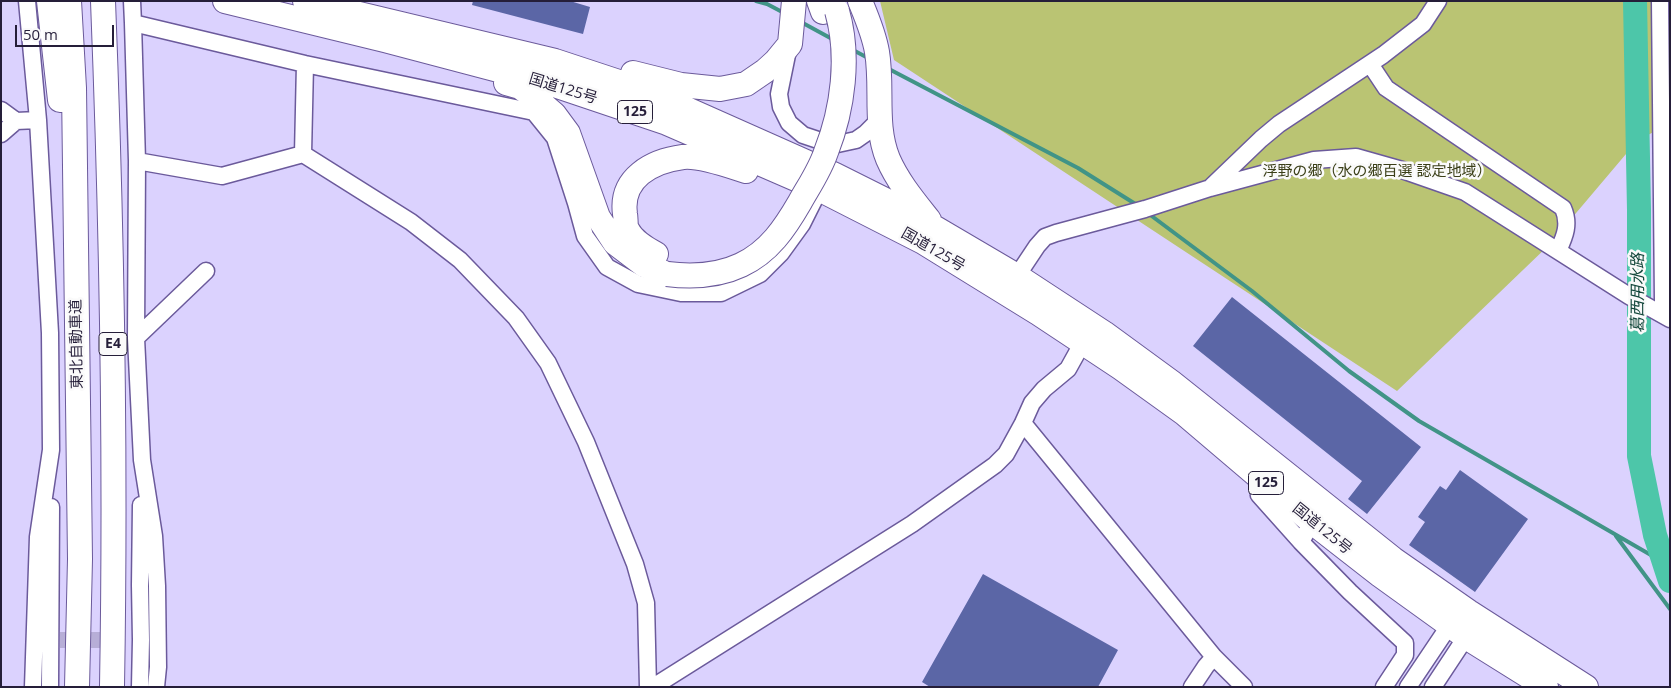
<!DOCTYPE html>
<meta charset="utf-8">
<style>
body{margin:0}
#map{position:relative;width:1671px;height:688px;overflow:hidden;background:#dbd2fe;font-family:"Open Sans",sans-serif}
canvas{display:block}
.frame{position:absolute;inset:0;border:2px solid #251e39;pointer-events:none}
.scale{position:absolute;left:15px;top:25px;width:99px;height:22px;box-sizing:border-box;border:2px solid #251e39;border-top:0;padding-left:6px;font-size:15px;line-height:18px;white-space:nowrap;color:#251e39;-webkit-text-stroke:4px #fafafa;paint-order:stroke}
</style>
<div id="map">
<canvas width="1671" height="688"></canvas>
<div class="frame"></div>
<div class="scale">50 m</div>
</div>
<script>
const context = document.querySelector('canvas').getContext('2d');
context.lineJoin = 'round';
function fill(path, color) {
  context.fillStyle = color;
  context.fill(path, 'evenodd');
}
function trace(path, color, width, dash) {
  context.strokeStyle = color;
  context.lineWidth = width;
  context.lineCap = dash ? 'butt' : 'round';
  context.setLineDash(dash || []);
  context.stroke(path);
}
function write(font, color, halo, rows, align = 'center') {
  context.font = font + ' "Open Sans","Noto Sans JP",sans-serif';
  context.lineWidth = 5;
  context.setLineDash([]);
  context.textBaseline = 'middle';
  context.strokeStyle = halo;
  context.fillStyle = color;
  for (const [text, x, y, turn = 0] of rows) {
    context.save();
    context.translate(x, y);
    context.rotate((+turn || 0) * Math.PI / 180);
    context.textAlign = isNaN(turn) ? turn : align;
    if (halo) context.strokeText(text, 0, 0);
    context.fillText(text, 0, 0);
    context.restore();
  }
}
const green = new Path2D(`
 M880 1H1670V123L1637 141 1549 245 1397 391 894 60Z`);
const stream = new Path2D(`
 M756 1 767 4 786 14
 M801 22 834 40
 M851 49 870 59
 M887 68 1078 168 1137 205
 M1149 214 1252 291 1349 371 1419 421 1663 562
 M1616 536 1670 609`);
const river = new Path2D(`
 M1635 1 1639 210V456L1655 535 1670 581`);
const building = new Path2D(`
 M473 1H570L590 7 583 34 472 5Z
 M1232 297 1421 447 1367 514 1348 499 1362 481 1193 346Z
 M1460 470 1528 519 1475 592 1409 545 1425 522 1418 517 1440 486 1446 490Z
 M983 574 1118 650 1098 687H930L922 682Z`);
const minorTunnel = new Path2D(`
 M60 640H131`);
const minor = new Path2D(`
 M27 1 38 120 50 333 51 450 38 537 33 687
 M132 1 133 23
 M1660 1 1663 301 1670 316
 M788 50 779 94 781 107 789 123 803 135 833 145 842 143 856 140 866 133 879 120
 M1370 64 1386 88 1563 208C1570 224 1565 236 1558 251
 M1 110 16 121 38 120
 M1 134 16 121
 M303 154 305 64
 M137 161 222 176 303 154 411 222 460 260 516 318 548 363 586 442 635 564 646 603 648 687
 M1212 186 1261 139 1279 124 1383 55 1423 24 1438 1
 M1011 285 1037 246 1045 237 1056 233 1145 209 1210 188 1314 160 1356 157 1402 170 1465 192 1629 296 1670 319
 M136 338 206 271
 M1023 423 1214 657 1244 687
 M1266 483 1259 495 1301 542
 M1312 522 1301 542 1350 592 1405 643V655L1384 687
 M50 687 51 507
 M140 687 141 640 140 585 141 505
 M156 687 158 667 157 586 154 536 142 460 136 338 137 161 133 23 305 64 534 112 555 138 576 203 585 236 607 267 638 284 681 293H721L760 274 781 253 802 224 816 196
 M653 687 912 524 995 465 1006 454 1023 423 1032 403 1044 389 1068 369 1083 342
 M1192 687 1206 666 1214 657
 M1408 687 1449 626 1458 619
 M1433 687 1466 637 1467 626`);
const highway = new Path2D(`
 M49 1 60 100
 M69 1 74 88 80 559 77 687
 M103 1C112 230 116 458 112 687
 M225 1 385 40 551 84 667 123 819 189 923 242 1038 313 1121 368 1185 414 1312 522 1380 575 1466 637 1546 687
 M305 1 555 61 646 91 835 175 903 209 1017 276 1104 333 1171 382 1393 559 1469 612 1586 687
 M819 1 823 12
 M860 1C867 18 874 34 877 52 883 88 874 125 888 159 898 182 914 201 929 220
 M633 73 681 85 720 89 746 84 765 71 776 61 790 44 794 1
 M506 83 520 87 540 102 554 114 568 133 598 217 615 243 644 265 667 274
 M656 254C645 248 633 241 627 229 625 225 626 219 625 214 620 178 652 161 683 157 700 155 730 166 746 171`);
const highwayBridge = new Path2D(`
 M667 274C692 277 718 276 741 265 769 252 785 228 800 202 809 186 820 170 826 152 843 109 850 56 837 11`);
const shields = [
 [635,112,35],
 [113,344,28],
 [1266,483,35]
];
const shieldNames = [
 ["125",635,112],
 ["E4",113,344],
 ["125",1266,483]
];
const streetNames = [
 ["国道125号",563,89,17],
 ["国道125号",933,250,30],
 ["東北自動車道",77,344,-91],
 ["国道125号",1322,529,39]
];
const parkNames = [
 ["浮野の郷（水の郷百選 認定地域）",1377,172]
];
const waterNames = [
 ["葛西用水路",1638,293,-90]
];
fill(green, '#bac473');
trace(stream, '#419487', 4);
trace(river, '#4dc6a9', 24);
fill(building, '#5b66a6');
trace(minorTunnel, '#b7aed7', 16, [16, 8]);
trace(minor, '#6b5a9b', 19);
trace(highway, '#6b5a9b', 26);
trace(minor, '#fff', 16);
trace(highway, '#fff', 24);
trace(highwayBridge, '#6b5a9b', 26, []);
trace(highwayBridge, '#fff', 24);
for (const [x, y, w] of shields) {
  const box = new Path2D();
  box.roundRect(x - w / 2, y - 11.5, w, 23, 4);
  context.fillStyle = '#fafafa';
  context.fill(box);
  trace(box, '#251e39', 1);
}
write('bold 14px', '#251e39', null, shieldNames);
write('15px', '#251e39', '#fafafa', streetNames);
write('15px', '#3b3f18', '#fafafa', parkNames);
write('italic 16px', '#14483c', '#fafafa', waterNames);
</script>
